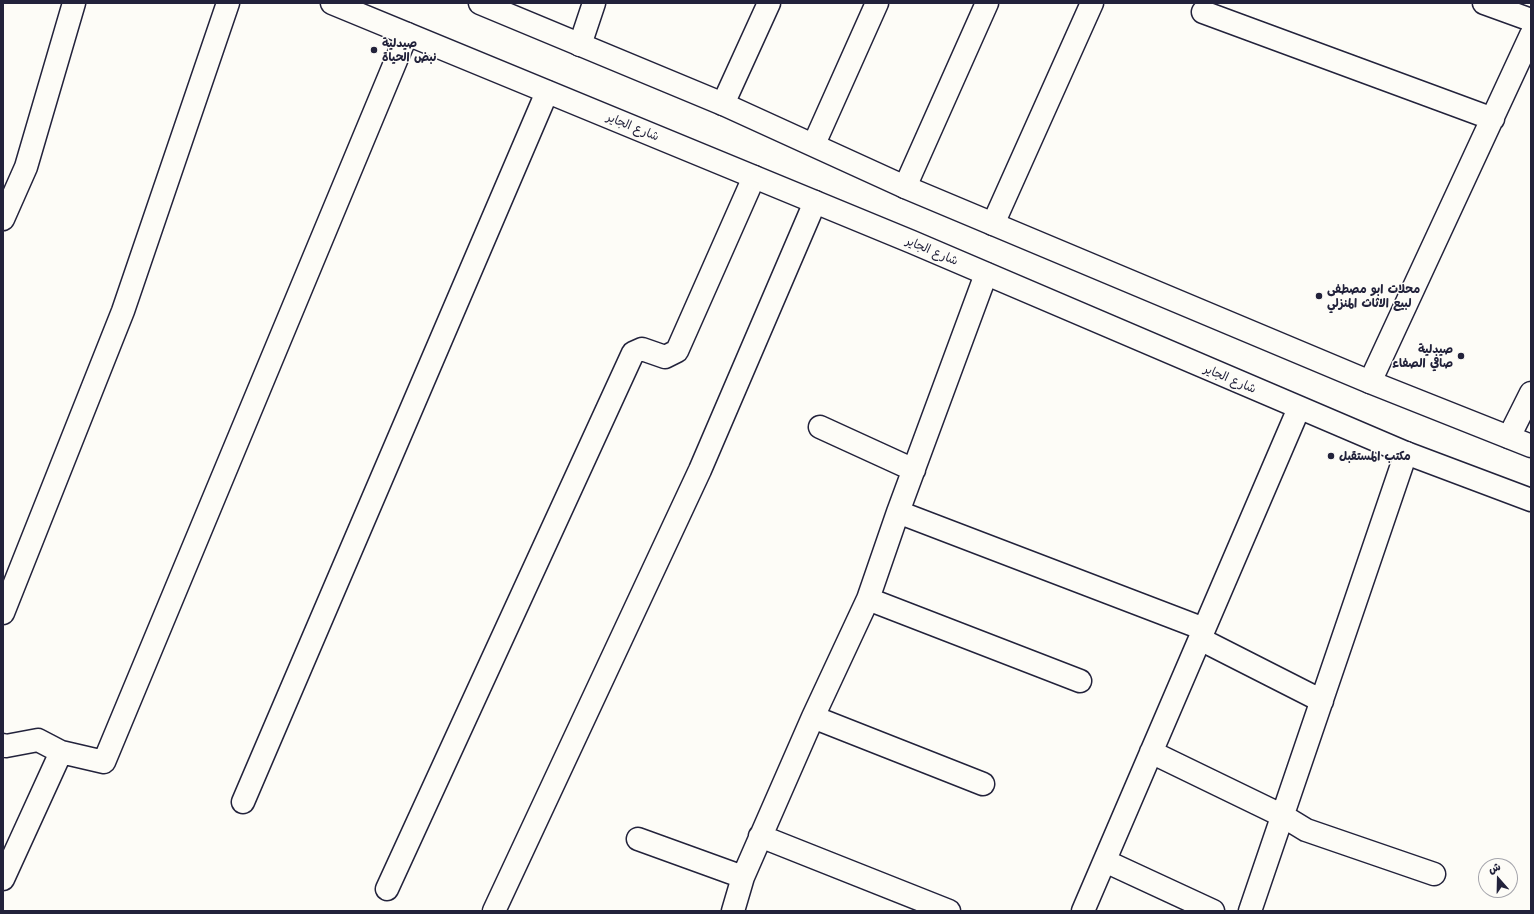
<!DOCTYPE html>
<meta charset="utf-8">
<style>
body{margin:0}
#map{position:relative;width:1534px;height:914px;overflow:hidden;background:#fdfcf7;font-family:Mali,"Playpen Sans Arabic",sans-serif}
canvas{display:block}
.frame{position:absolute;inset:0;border:4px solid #22223b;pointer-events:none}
.north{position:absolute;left:1478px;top:858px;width:40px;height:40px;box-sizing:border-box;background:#fdfcf7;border:1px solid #a5a5ac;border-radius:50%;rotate:340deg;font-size:11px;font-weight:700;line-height:16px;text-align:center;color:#22223b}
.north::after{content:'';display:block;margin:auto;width:14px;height:18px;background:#22223b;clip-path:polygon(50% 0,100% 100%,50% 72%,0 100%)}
</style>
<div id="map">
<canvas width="1534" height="914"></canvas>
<div class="frame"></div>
<div class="north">ش</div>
</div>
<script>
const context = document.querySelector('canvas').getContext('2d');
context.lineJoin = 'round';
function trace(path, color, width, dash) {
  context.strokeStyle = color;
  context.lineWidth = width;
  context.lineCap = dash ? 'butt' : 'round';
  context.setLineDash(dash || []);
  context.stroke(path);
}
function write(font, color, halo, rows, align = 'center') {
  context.font = font + ' Mali,"Playpen Sans Arabic",sans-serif';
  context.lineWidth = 3;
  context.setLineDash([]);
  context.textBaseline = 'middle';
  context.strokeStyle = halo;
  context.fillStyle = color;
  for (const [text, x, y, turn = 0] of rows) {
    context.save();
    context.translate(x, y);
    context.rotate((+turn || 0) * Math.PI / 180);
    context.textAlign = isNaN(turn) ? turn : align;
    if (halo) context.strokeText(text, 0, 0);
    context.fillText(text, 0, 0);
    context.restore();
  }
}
const street = new Path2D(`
 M1484 3 1531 20
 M1203 12 1493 119
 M580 45 594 3
 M723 104 769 3
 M814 144 877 3
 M905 187 987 3
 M3 219 26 167 74 3
 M993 224 1092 3
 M1370 382 1531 35
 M820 427 914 470
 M1509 437 1531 393
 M898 512 1204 629
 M868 599 1080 681
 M3 613 123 311 228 3
 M1200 639 1322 701
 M813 717 983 784
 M3 745 6 746 38 740 61 752 104 762 407 34
 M1151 752 1283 816 1306 830 1434 874
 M243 802 547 92
 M760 836 949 911
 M638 839 743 877 813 717 868 599 898 512 986 274
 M1105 861 1213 911
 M3 879 61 752
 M387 889 633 353 642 349 665 357 677 351 754 177
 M494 911 700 470 815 202
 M733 911 743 877
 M1083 911 1299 408
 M1250 911 1406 453`);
const secondary = new Path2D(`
 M332 3 912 242 1406 453 1531 500
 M480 3 723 104 905 187 1370 382 1531 446`);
const markers = [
 [374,50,4,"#22223b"],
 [1319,296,4,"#22223b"],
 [1461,356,4,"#22223b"],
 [1331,456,4,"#22223b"]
];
const poiNames = [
 ["صيدلية",382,43],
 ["نبض الحياة",382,57],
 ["محلات ابو مصطفى",1327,289],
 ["لبيع الاثاث المنزلي",1327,303],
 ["صيدلية",1453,349,"right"],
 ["صافي الصفاء",1453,363,"right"],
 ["مكتب المستقبل",1339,456]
];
const streetNames = [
 ["شارع الجاير",633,127,22],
 ["شارع الجاير",932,251,23],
 ["شارع الجاير",1230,379,23]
];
trace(street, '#22223b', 25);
trace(secondary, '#22223b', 25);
trace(street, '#fdfcf7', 22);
trace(secondary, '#fdfcf7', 22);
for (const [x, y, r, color] of markers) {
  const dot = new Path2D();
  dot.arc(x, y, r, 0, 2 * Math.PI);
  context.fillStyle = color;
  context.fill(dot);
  trace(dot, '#fdfcf7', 1.5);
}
write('bold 12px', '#22223b', '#fdfcf7', poiNames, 'left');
write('12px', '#22223b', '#fdfcf7', streetNames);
</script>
